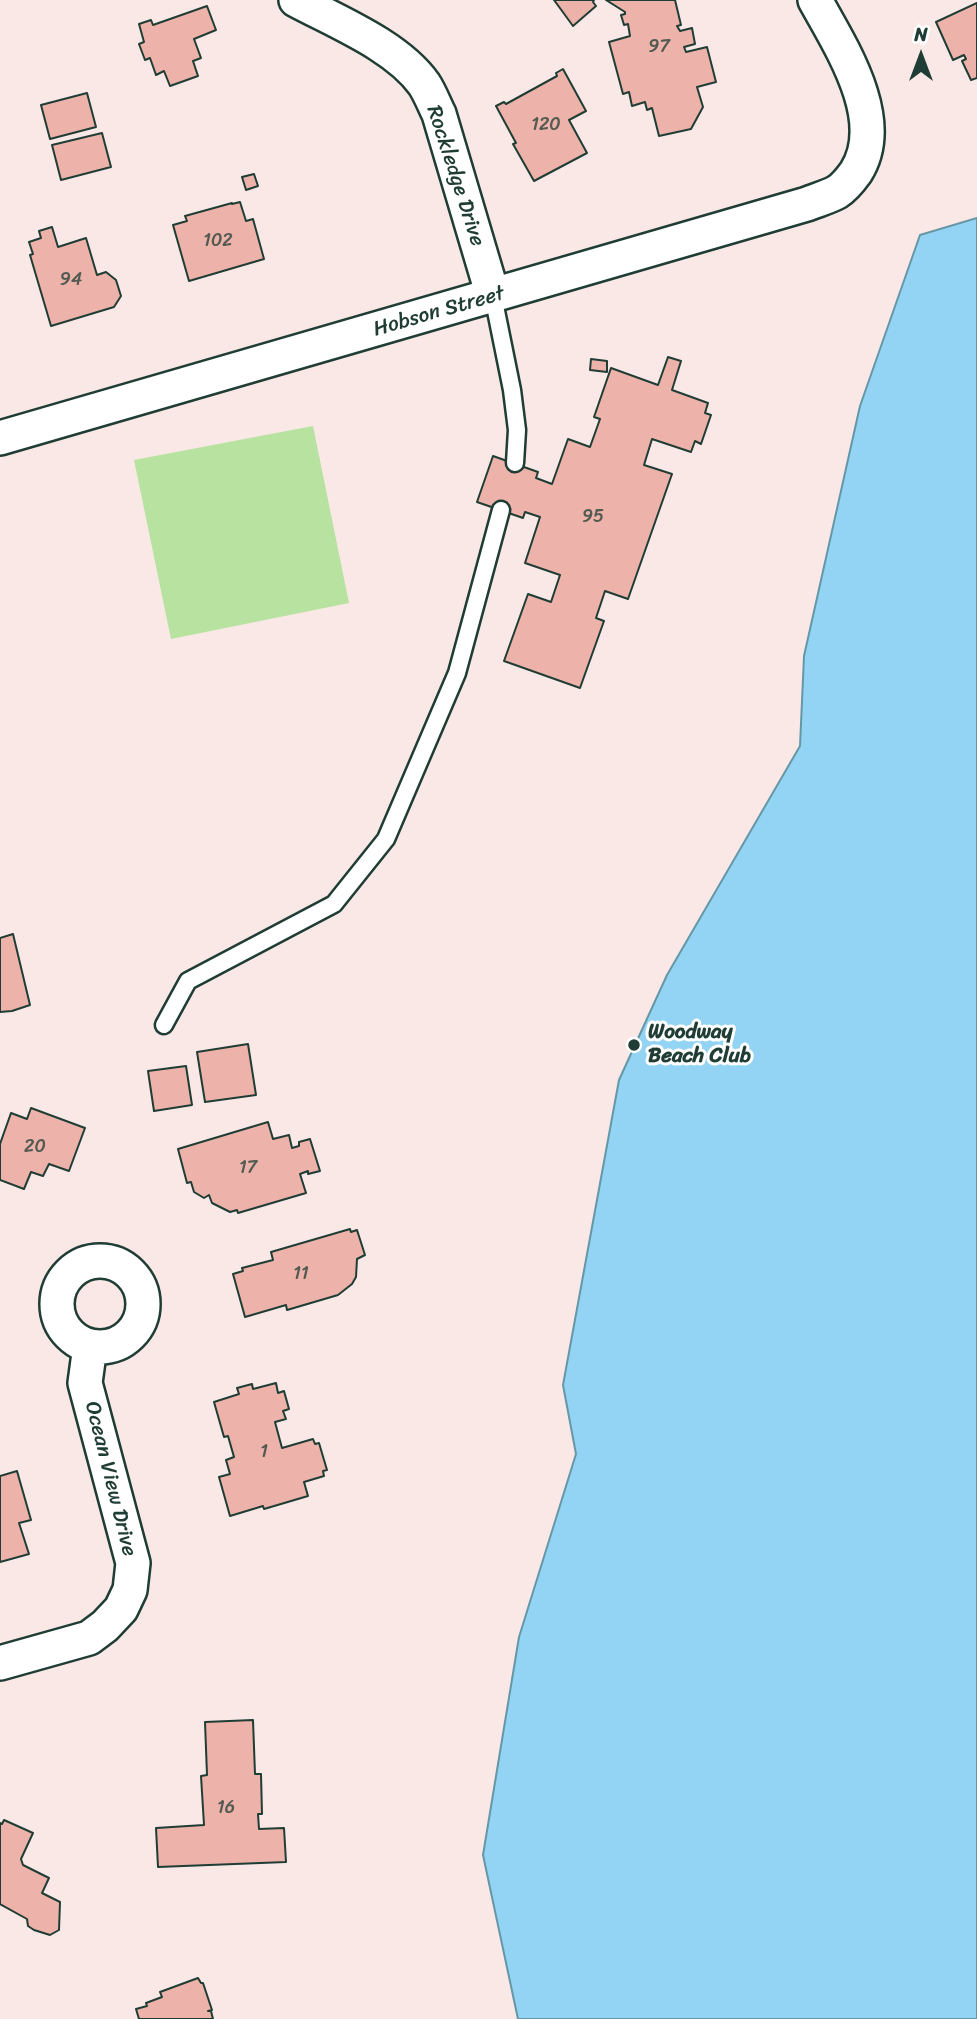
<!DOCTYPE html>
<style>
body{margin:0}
#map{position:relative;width:977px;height:2019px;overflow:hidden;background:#fae8e6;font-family:Sriracha,sans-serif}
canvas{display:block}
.north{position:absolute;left:886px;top:21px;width:70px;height:70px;-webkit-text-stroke:5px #fff;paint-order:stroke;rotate:0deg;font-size:19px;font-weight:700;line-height:28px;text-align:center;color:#1f3d34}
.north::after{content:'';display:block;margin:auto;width:24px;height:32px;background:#1f3d34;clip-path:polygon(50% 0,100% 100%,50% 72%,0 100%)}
</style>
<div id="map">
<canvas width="977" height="2019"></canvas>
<div class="north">N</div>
</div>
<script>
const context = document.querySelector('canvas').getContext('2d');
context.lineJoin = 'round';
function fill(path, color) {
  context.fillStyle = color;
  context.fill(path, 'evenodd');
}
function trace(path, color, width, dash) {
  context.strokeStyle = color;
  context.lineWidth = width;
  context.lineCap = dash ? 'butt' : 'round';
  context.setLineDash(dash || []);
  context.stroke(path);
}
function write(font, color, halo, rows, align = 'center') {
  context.font = font + ' Sriracha,sans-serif';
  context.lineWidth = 6;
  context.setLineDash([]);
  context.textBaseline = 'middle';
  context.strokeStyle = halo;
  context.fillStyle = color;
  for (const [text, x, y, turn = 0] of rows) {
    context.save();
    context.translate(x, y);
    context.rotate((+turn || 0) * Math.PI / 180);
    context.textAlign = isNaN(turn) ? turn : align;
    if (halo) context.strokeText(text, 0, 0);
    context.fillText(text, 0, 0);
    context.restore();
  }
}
const green = new Path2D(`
 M313 426 349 603 171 639 134 460Z`);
const water = new Path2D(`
 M977 218V2019H518L483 1855 519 1637 576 1454 563 1385 619 1080 667 975 800 746 804 656 860 406 920 235Z`);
const building = new Path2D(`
 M554 0H594L593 2 596 6 573 26Z
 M606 0H675L681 25 677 26 680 31 692 28 695 44 684 47 686 52 707 47 716 82 697 87 703 107 691 129 659 136 652 108 647 110 645 102 632 106 629 92 623 94 609 42 630 36 628 24 624 25 621 15 625 14V12Z
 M977 3V78L971 80 962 61 966 59 964 55 953 60 936 22Z
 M207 6 216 30 194 39 201 58 193 61 198 76 170 86 164 71 156 75 150 58 145 60 139 44 144 42 139 24 151 20 153 25Z
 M563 69 586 111 569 120 587 153 534 181 513 144 516 143 496 106 504 102 506 104 557 76 556 73Z
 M87 93 96 127 50 139 41 105Z
 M102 133 111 167 61 180 52 145Z
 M254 174 258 186 246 190 242 177Z
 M240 202 246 221 253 219 264 259 189 281 173 225 187 221 185 216 232 203V204Z
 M52 227 58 247 86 238 97 275 106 272 116 280 121 296 114 307 51 326 30 255 33 254 29 242 41 238 39 231Z
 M668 357 681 361 672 390 708 403 705 413 711 415 701 444 695 441 691 452 652 439 644 465 672 474 628 599 605 591 596 618 604 621 580 688 504 661 528 594 551 602 560 575 525 563 540 517 525 512 523 518 477 502 493 456 538 472 536 478 552 484 568 439 590 447 600 419 594 417 611 368 658 385Z
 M591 359 607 361V372L590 370Z
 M13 934 30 1005 12 1011 0 1012V938Z
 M248 1044 256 1095 205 1102 197 1052Z
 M186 1066 192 1105 154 1111 148 1071Z
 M31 1108 85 1128 69 1171 49 1164 43 1176 31 1172 24 1189 0 1180V1144L11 1113 27 1119Z
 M268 1122 273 1139 289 1135 292 1148 299 1146V1142L310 1139 320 1171 308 1174V1171L300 1174 306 1193 238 1213 237 1210 230 1212 212 1203 209 1195 204 1198 194 1192 191 1182 187 1183 178 1149Z
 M350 1229 351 1232 357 1230 365 1255 357 1259 356 1277 352 1284 338 1295 287 1310 286 1305 245 1317 233 1274 243 1271 242 1268 273 1260 271 1252Z
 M276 1383 278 1393 284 1391 289 1409 283 1411 286 1419 275 1422 282 1448 313 1439 315 1444 319 1443 327 1470 323 1471 324 1476 304 1482 308 1496 264 1509 263 1506 230 1516 219 1477 230 1474 226 1460 234 1457 228 1436 224 1437 214 1402 239 1394 237 1388 252 1384 253 1389Z
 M17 1471 31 1520 19 1523 29 1554 0 1562V1476Z
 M253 1720 255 1774H261L262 1814H258L259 1829 284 1828 286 1862 158 1867 156 1828 204 1825 201 1776 207 1775 205 1722Z
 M4 1820 33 1833 21 1859 23 1865 49 1878 42 1893 60 1902 59 1930 50 1935 34 1930 28 1926 27 1919 0 1904V1823L2 1824Z
 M198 1978 201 1983H203L212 2010 208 2011H211L213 2019H139L136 2009 147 2006 146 2003 162 1997 160 1992Z`);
const service = new Path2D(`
 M493 296 512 390 517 430 515 463
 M164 1025 188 981 334 904 386 839 457 673 501 510`);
const minor = new Path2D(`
 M296 0C337 22 397 46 424 84 430 93 434 104 439 114L493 296
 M0 438 807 204C817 200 828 197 837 192 845 187 851 179 856 172 889 120 841 47 815 0
 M57 1304a43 43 0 1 1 86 0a43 43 0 1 1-86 0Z
 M0 1663 89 1638 105 1626 121 1609 130 1590 133 1563 85 1383 90 1346`);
const markers = [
 [634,1045,7,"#1f3d34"]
];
const numberNames = [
 ["97",659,47],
 ["120",546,125],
 ["102",218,241],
 ["94",71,280],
 ["95",593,517],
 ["20",35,1147],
 ["17",248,1168],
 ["11",301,1274],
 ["1",264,1452],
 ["16",226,1808]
];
const streetNames = [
 ["Rockledge Drive",455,176,72],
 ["Hobson Street",439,312,-16],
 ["Ocean View Drive",110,1479,76]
];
const poiNames = [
 ["Woodway",648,1033],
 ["Beach Club",648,1057]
];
fill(green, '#b7e29f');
fill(water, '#93d3f4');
trace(water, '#6597a7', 2);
fill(building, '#edb3aa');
trace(building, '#1f3d34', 2);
trace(service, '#1f3d34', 21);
trace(minor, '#1f3d34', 38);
trace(service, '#fff', 16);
trace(minor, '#fff', 33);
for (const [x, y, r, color] of markers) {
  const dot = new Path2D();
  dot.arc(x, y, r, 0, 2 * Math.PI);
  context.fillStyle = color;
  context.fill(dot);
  trace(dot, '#fff', 2.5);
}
write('18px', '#525a52', null, numberNames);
write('21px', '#1f3d34', '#fff', streetNames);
write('bold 21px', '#1f3d34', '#fff', poiNames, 'left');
</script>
